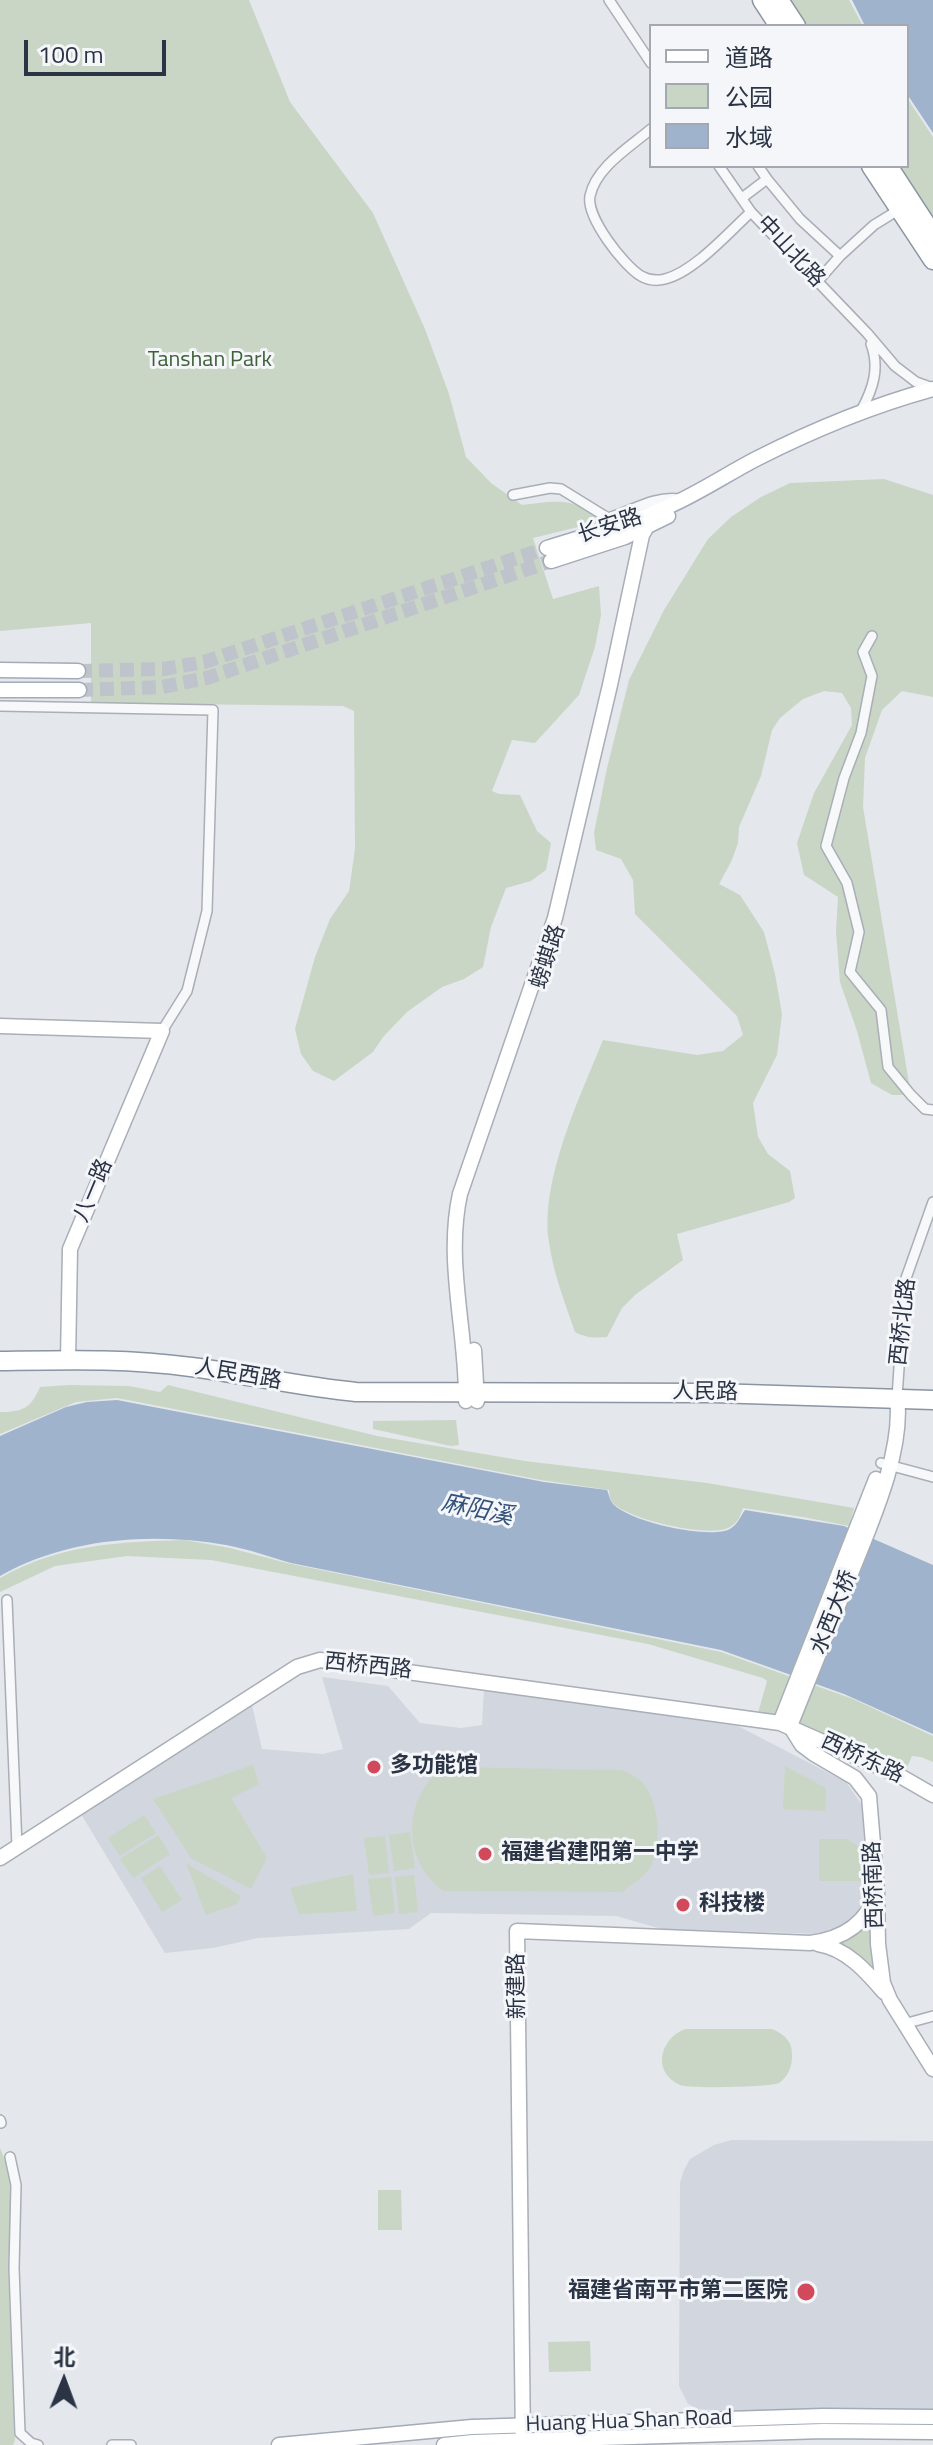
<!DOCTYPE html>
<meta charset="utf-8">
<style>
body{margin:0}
#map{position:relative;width:933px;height:2445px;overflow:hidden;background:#e4e7ec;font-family:"Titillium Web","Noto Sans SC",sans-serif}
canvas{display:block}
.legend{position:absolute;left:649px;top:24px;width:260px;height:144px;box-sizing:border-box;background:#f4f6f9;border:2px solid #a4a8b1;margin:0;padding:10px 14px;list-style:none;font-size:24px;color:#2b3445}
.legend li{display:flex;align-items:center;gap:16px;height:40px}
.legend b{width:40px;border:2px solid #a4a8b1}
.north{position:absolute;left:24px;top:2341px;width:80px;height:80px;-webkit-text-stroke:6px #f4f6f9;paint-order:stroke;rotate:1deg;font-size:22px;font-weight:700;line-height:32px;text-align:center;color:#2b3445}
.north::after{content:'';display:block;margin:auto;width:28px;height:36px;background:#2b3445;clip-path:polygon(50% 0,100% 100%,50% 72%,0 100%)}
.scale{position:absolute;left:24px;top:40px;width:142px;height:36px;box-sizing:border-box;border:4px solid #2b3445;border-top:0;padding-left:10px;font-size:24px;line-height:28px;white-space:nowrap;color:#2b3445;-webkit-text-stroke:6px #f4f6f9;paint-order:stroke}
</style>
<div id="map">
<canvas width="933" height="2445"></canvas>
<ul class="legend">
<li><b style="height:10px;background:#fff"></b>道路</li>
<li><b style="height:22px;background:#c9d6c5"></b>公园</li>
<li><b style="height:22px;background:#9fb4cc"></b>水域</li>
</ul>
<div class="north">北</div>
<div class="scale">100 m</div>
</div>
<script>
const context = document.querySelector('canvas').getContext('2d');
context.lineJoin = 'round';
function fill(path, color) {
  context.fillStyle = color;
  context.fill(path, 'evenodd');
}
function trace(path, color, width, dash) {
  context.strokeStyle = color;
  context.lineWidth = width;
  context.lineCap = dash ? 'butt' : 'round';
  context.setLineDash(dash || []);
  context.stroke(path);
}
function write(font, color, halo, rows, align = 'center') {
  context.font = font + ' "Titillium Web","Noto Sans SC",sans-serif';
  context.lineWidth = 6;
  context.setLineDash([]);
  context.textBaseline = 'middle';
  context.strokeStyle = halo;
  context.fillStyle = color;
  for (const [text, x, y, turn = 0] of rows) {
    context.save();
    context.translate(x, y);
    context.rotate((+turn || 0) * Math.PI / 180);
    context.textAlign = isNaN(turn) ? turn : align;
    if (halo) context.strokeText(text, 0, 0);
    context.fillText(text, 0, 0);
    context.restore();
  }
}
const built = new Path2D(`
 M322 1677 388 1686 420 1723 461 1728 482 1725 484 1689 738 1726 846 1782 862 1805 867 1894 857 1914 847 1924 824 1934 662 1929 616 1916 431 1913 409 1929 258 1938 213 1948 165 1953 81 1814 252 1705 262 1749 323 1754 343 1749Z
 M732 2140 933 2141V2410H712L698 2409 688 2404 679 2386 680 2183 684 2170 690 2159 714 2145Z`);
const green = new Path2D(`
 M0 0H249L290 102 373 213 425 329 449 394 466 457 491 483 522 505C541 503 563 498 581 507 591 512 598 520 610 522L578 527 533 538 553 599 599 586 601 615 595 647 579 695 535 743 512 740 492 791 499 794 520 795 537 831 551 843 546 870 531 881 506 888 491 927 483 967 464 979 442 987 407 1012 383 1037 373 1052 334 1081 313 1071 301 1054 295 1029 315 957 330 919 349 891 355 849 354 711 343 706 91 703V623L0 631Z
 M785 0H849L863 26H802Z
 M907 98 933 137V227L893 166H907Z
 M884 479 933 495V697L902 691 882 710 865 758 863 807 911 1095H892L871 1083 857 1031 840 982 836 932 838 897 804 875 797 843 814 793 852 725 851 708 842 693 824 691 803 699 780 718 772 730 761 776 739 827 738 843 732 860 719 884 740 895 764 932 775 974 782 1014 777 1055 753 1103 758 1137 768 1154 790 1171 795 1198 789 1202 677 1234 683 1260 635 1295 622 1308 607 1337C594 1338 586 1338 575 1332 565 1303 553 1272 549 1242 540 1180 580 1097 603 1040L697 1055 723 1051 743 1035 737 1016 635 914 633 880 621 859 596 850 594 833 607 768 629 680 664 610 708 539 731 517 761 497 790 483Z
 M69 1385 129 1386 160 1392 168 1385 377 1436 525 1461 707 1483 854 1508 849 1526 803 1517 743 1508C740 1517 737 1524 728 1528 708 1538 626 1519 612 1502 609 1498 610 1494 609 1490L541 1480 117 1398 76 1402 0 1434V1412C23 1412 31 1408 40 1387Z
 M456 1420 459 1445 451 1446 373 1429V1421Z
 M185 1540 230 1548 287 1563 721 1652 853 1699 933 1736V1762L921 1757 912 1756 905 1772 758 1713 767 1681 763 1678 648 1644 211 1560 127 1556 55 1566 0 1592V1578C60 1544 119 1542 185 1540Z
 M253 1765 259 1784 231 1798 267 1858 251 1889 191 1858 153 1799Z
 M785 1766 826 1788 825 1811 783 1809Z
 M446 1767 623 1770C628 1773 635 1776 640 1780 659 1798 663 1843 651 1866 644 1877 633 1884 622 1892L444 1891C408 1867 401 1813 431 1779 435 1775 441 1771 446 1767Z
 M144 1815 156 1833 120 1856 108 1838Z
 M410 1832 415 1868 394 1871 389 1835Z
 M158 1835 170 1854 133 1878 120 1859Z
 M385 1836 389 1873 369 1875 364 1838Z
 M847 1839 859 1847 862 1881H819V1839Z
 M186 1863 241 1896 237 1904 206 1915Z
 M160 1866 182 1900 162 1912 141 1878Z
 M353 1874 357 1911 299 1914 290 1888Z
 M414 1875 418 1912 399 1914 395 1877Z
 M391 1877 395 1913 373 1916 368 1879Z
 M872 1914 880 1976 836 1942Z
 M685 2029H772C784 2034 793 2042 792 2056 792 2067 788 2077 779 2083 771 2087 689 2089 680 2085 652 2073 659 2039 685 2029Z
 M0 2148 12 2178 8 2267 15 2440 13 2445H0Z
 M378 2190H401L402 2230H378Z
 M590 2341 591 2371 549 2372 548 2342Z`);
const water = new Path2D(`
 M852 0H933V133L907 94V26H865Z
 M117 1400 544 1482 607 1490C609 1494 609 1498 611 1501 622 1521 710 1540 730 1529 738 1524 740 1517 745 1510L844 1526 933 1565V1734L844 1694 721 1650 291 1563C270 1557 248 1549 226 1545 151 1532 67 1538 0 1576V1436L66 1407 87 1402Z`);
const primaryTunnel = new Path2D(`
 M78 671 163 669 204 662 547 548
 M79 690 162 687 207 678 551 561`);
const street = new Path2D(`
 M609 0 651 63
 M651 129C630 147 596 167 590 196 586 217 623 265 641 276 648 280 657 281 665 279 694 272 729 232 751 212
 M719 166 751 212 867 333 895 366 916 382 933 388
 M767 179 800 219 840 256 817 282
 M742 198 767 179 758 166
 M840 256 874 225 900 209
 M861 411C873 389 880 368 871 344
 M513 495 550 488 561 489 608 518C633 511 652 496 679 499
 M872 636 863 652 872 676 861 733 844 778 826 846 847 883 859 932 850 972 881 1010 888 1067 911 1095 925 1109 933 1110
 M0 706 213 710 207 911 187 991 162 1031
 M897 1397 905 1281 933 1202
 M881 1463 933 1477
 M7 1600 17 1847
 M904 2024 933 2016
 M0 2120 1 2123
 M10 2157 16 2185 14 2268 20 2433 31 2443 38 2445
 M112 2445H131`);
const secondary = new Path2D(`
 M0 1026 162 1031 70 1249 68 1360
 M474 1350 477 1401
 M466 1401C467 1332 445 1262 460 1194L555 918 610 685 642 535 649 523
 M780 1723 876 1479
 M790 1726 802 1745 814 1754 855 1778 869 1796 877 1892 878 1944 883 1983 890 2000 933 2069
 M790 1726C810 1676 830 1626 850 1576 870 1525 904 1452 897 1397
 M0 1858 297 1667 320 1660 780 1723 900 1776 933 1795
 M818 1944C846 1948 867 1972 884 1992
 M523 2445 517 1931 810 1943C842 1939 867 1924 877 1892`);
const primary = new Path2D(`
 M547 548C588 535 630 524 669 506 699 493 727 474 756 459 813 430 871 406 933 389
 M551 561 625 537 668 516
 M0 670 78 671
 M0 690H79
 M279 2445 472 2427 823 2416 933 2417
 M444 2445 473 2442 823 2431 933 2432`);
const highway = new Path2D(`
 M762 0 779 26
 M779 0 796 26
 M871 166 933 260
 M888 166 933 235
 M0 1361C64 1360 127 1358 191 1367 246 1374 301 1387 356 1392L714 1393 933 1400`);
const markers = [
 [374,1767,8,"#d1495b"],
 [485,1854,8,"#d1495b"],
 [683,1905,8,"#d1495b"],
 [806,2292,10,"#d1495b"]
];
const streetNames = [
 ["中山北路",790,252,47],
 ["长安路",610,527,-18],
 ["螃蜞路",549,957,-72],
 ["八一路",94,1191,-67],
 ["西桥北路",904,1322,-84],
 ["人民西路",238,1375,10],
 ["人民路",705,1393,1],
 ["水西大桥",835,1613,-68],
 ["西桥西路",368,1667,6],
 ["西桥东路",862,1759,25],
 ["西桥南路",875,1885,-92],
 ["新建路",518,1986,-91],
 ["Huang Hua Shan Road",629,2422,-2]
];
const parkNames = [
 ["Tanshan Park",210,361]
];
const poiNames = [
 ["多功能馆",390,1767],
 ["福建省建阳第一中学",501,1854],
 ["科技楼",699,1905],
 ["福建省南平市第二医院",788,2292,"right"]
];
const waterNames = [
 ["麻阳溪",477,1511,12]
];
fill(built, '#d2d6de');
fill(green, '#c9d6c5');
fill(water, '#9fb4cc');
trace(primaryTunnel, '#bfc3cb', 14, [14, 7]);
trace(street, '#a9aeb7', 12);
trace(secondary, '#a9aeb7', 17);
trace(primary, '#a3abb8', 17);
trace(highway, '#8b94a3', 21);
trace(street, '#f7f8fa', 9);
trace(secondary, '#fff', 14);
trace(primary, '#fff', 14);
trace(highway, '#fff', 18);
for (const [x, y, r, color] of markers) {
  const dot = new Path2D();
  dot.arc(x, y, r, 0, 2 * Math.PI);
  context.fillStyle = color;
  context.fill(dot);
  trace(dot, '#f4f6f9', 3);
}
write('22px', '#2b3445', '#f4f6f9', streetNames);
write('22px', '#3f6138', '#f4f6f9', parkNames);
write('bold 22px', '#2b3445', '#f4f6f9', poiNames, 'left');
write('italic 24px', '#34527a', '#f4f6f9', waterNames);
</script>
